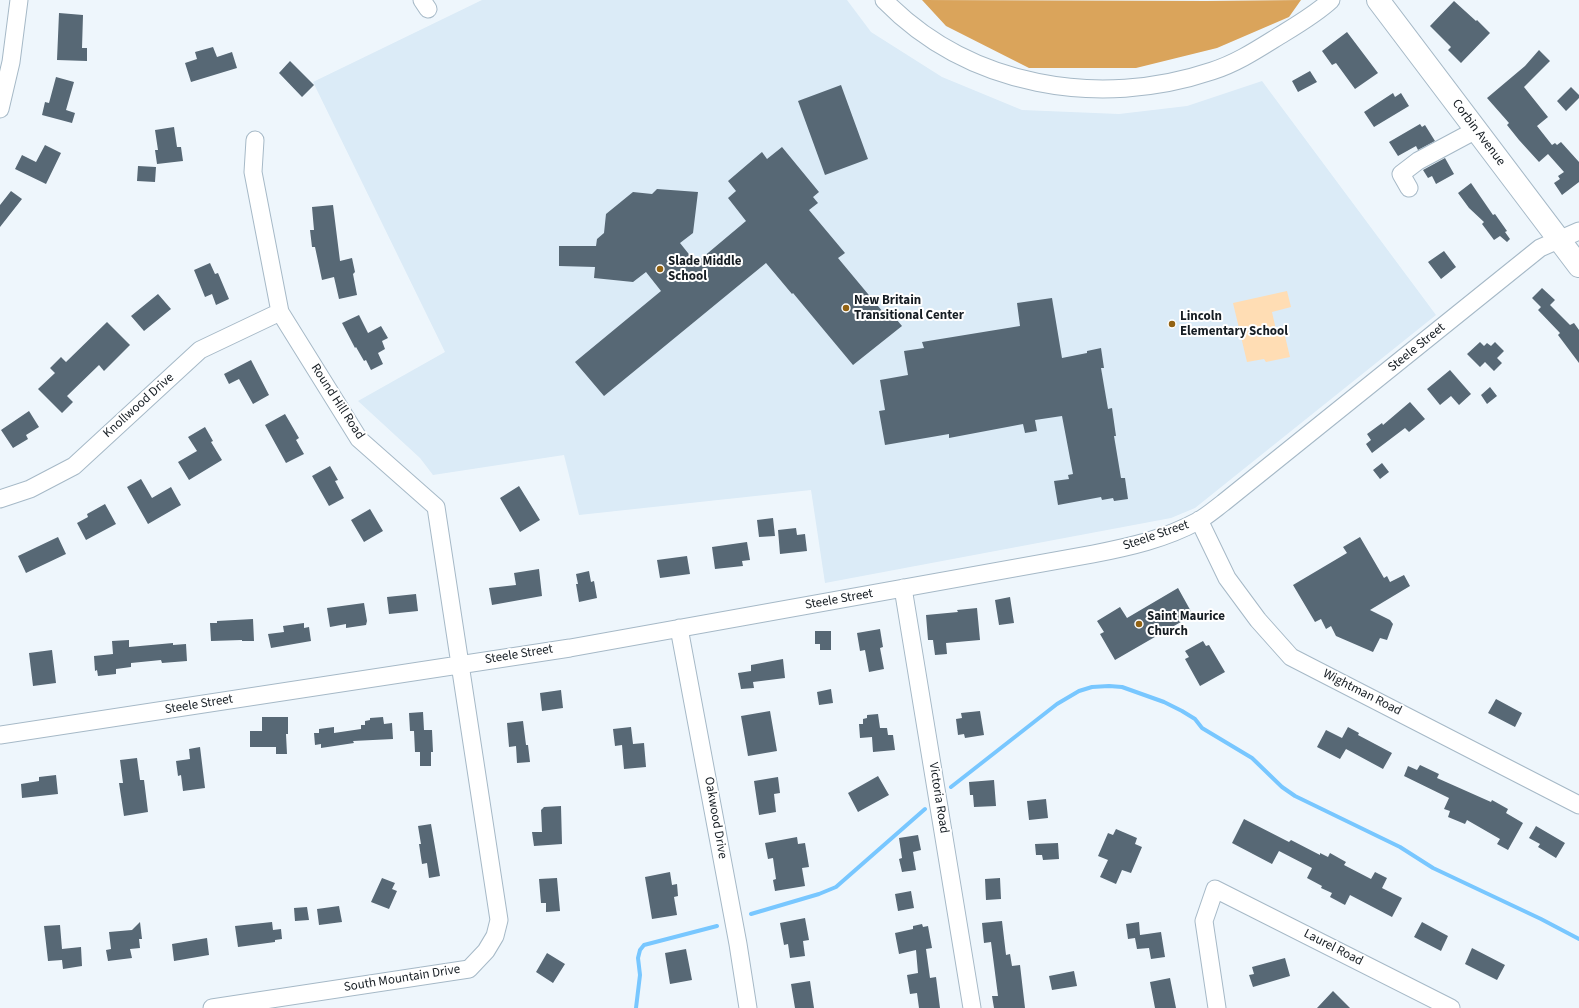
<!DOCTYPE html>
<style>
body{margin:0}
canvas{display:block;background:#eef6fc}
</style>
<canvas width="1579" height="1008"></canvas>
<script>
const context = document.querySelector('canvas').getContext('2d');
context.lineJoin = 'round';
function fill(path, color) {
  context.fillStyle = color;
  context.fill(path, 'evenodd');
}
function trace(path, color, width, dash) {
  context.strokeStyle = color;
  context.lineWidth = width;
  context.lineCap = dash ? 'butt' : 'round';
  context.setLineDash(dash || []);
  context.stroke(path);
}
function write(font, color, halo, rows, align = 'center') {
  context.font = font + ' "Source Sans 3",sans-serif';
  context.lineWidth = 4;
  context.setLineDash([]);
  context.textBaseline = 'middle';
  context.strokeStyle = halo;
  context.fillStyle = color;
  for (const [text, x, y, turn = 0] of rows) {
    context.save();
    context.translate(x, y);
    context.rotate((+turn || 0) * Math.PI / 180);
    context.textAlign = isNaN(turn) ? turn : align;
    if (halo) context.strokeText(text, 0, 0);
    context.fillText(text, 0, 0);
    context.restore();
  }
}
const built = new Path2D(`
 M482 0H847L871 32 942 77 1022 110 1119 114 1187 106 1262 81 1436 315 1195 508 1171 518 825 583 811 490 579 515 564 455 433 475 420 458 358 401 445 352 313 82Z`);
const green = new Path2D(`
 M1287 291 1291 307 1272 312 1277 334 1284 332 1290 357 1266 362 1264 359 1247 362 1233 303Z`);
const forest = new Path2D(`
 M922 0 1207 1 1301 0 1289 17 1217 48 1136 68H1029L946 26Z`);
const stream = new Path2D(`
 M951 787 1057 704 1079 691 1092 687 1109 686 1122 687 1164 702 1182 711 1195 719 1202 728 1252 758 1282 787 1295 796 1400 847 1433 868 1541 919 1579 939
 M751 914 819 894 836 887 925 809
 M636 1008 640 975 638 958 640 950 644 945 717 926`);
const building = new Path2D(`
 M1454 1 1476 21 1477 20 1490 33 1461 63 1448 50 1451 47 1430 26Z
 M59 13 83 15 82 48H87V61L57 60Z
 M1347 32 1378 73 1355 89 1336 63 1332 65 1322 51Z
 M213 47 217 57 232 52 237 68 191 82 185 63 197 59 195 52Z
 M1539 50 1550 61 1524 87 1548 117 1537 126 1552 145 1555 143 1557 145 1561 142 1579 162V182L1562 195 1554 183 1560 179 1558 176 1564 172 1548 154 1539 162 1519 140 1507 125 1509 123 1487 98 1525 66Z
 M290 61 314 85 302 97 279 73Z
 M1310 71 1317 82 1298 92 1292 81Z
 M56 77 74 82 66 110 75 113 72 123 42 115 45 102 49 103Z
 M841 85 868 159 825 175 798 101Z
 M1571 87 1579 95V98L1566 111 1557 101Z
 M1393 93 1395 97 1401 93 1409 106 1374 127 1364 112Z
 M1420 124 1422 127 1425 125 1435 141 1418 150 1416 146 1398 156 1389 142Z
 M174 127 177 147H181L183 161 157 164 155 150H158L155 130Z
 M45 145 61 153 46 184 15 169 22 155 36 162Z
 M782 147 819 192 813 197 818 203 809 210 845 253 838 258 883 312 887 308 902 326 853 365 793 293 792 294 766 263 604 396 575 362 661 291 646 272 633 282 594 278 595 267 559 266V246H596L597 239 604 233 606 214 633 192 652 194 657 189 698 192 693 233 680 243 696 263 746 221 728 198 736 191 728 181 762 152 767 159Z
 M1445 158 1454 174 1436 184 1432 176 1428 178 1423 170Z
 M138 166 156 167 155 182 137 181Z
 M1471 183 1493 215 1495 214 1507 231 1505 232 1510 239 1507 242 1500 236 1494 240 1482 224 1484 222 1469 208 1458 193Z
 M11 191 22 199 0 227V205Z
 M333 205 340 261 352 258 355 272 353 274 357 295 339 299 334 277 322 280 315 247H312L310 230H314L312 207Z
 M1444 251 1456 267 1441 279 1428 262Z
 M210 263 215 274 218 273 229 299 216 305 212 294 205 297 194 270Z
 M1542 288 1555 300 1550 305 1570 325 1574 323 1579 330V363L1558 335 1560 333 1538 310 1541 307 1532 298Z
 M158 294 171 309 144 331 131 316Z
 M1052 298 1062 358 1087 353V351L1101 348 1104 368H1101L1108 409 1112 408 1116 436H1114L1121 478H1125L1128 499 1114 501 1113 498 1102 500 1101 497 1058 505 1054 481 1069 479 1068 475 1073 474 1062 416 1035 420 1037 431 1025 433 1023 424 949 438V434L885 445 879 411 885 410 880 380 908 375 904 351 924 348 922 342 1020 326 1017 303Z
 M359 315 368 333 381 326 388 338 382 341 385 349 378 353 383 364 371 370 366 360 364 361 356 347 355 348 342 323Z
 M107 322 130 345 104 371 99 365 67 396 73 402 62 413 38 389 55 373 50 368 61 357 66 362Z
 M1480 342 1484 346 1487 343 1491 346 1495 342 1504 351 1497 358 1502 363 1494 371 1485 362 1480 367 1467 354Z
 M251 360 269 395 253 404 239 379 229 384 224 374Z
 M1450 370 1471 394 1459 405 1451 396 1440 405 1427 389Z
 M1490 387 1497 396 1487 404 1481 395Z
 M1410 402 1425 419 1409 432 1405 428 1372 453 1366 444 1371 440 1367 434 1382 423 1383 425Z
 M29 411 39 427 26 435 28 439 13 448 1 430Z
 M285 414 299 438 296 440 304 454 286 463 265 425Z
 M205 427 213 441 211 442 222 460 189 480 178 462 197 451 188 437Z
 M1382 463 1389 472 1380 479 1373 470Z
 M330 466 338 480 335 481 344 498 329 506 312 476Z
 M141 479 152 498 171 487 181 505 148 524 127 487Z
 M519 486 540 520 520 532 500 498Z
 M105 504 116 524 86 540 77 523 88 517 87 514Z
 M370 509 383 531 364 542 351 520Z
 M773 518 775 536 759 537 757 520Z
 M796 528 797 535 805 534 807 551 780 554 778 530Z
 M58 537 66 554 26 573 18 556Z
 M1360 537 1384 578 1387 576 1390 582 1404 575 1410 586 1370 610 1390 620 1393 624 1387 640 1380 638 1373 652 1336 636 1331 626 1326 629 1321 619 1315 622 1293 585 1347 553 1343 547Z
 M747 542 750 560 742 561 743 566 715 569 712 547Z
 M687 556 690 574 660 578 657 560Z
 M539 569 542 596 492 605 489 588 516 585 514 573Z
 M589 571 591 582 594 581 597 598 579 602 576 584H578L576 574Z
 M1178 588 1193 615 1115 660 1100 634 1104 632 1097 621 1120 607 1127 618Z
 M416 594 418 611 389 614 387 597Z
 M1010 597 1014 623 999 625 995 600Z
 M364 603 367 621 366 625 346 628V624L330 627 327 608Z
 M977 608 980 640 946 643 947 654 935 655 933 640H928L926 615 958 612 957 610Z
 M253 619 254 641H242V640L211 641 210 623H217V621Z
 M304 623V628L309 627 311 641 271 648 268 634 284 632 283 626Z
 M880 629 883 647 880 648 884 669 869 672 865 650 860 651 857 633Z
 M815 631H831V650H820V644H815Z
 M129 640V647L173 643V645L186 644 187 661 162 663 161 660 131 663V667L116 669V674L98 676 97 670 95 671 94 656 113 654 112 641Z
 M1203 641 1206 646 1209 645 1225 672 1200 686 1185 659 1189 657 1185 651Z
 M52 650 56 683 33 686 29 653Z
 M783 659 785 678 753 682 754 688 741 689 738 673 751 671V665Z
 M831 689 833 703 819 705 817 692Z
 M561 690 563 708 542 711 540 693Z
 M1496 699 1522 713 1515 727 1488 713Z
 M770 711 777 751 748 756 741 716Z
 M980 711 984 735 965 738 964 734 958 735 956 719 962 718 961 713Z
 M423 712 424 730H432L433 752H431V766H420V752H415L414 731H410L409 713Z
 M878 714 880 728H887L888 735H893L895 750 873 752 872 737 860 738 859 724H863V719L867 718V715Z
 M262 717H288V734H286L287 754H276V747H250V731H262Z
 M383 717 384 724 392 723 393 739 353 741 354 743 321 748V744L315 745 314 733H319V729L334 727V733L361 729V725H365V721L370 720V718Z
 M523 721 526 745H528L530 762 517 763 516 746 509 747 507 723Z
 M631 727 633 744 644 743 646 767 624 769 622 745 615 746 613 729Z
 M1348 727 1359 733 1358 735 1392 753 1383 769 1346 749 1340 759 1317 747 1326 730 1342 738Z
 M200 747 205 788 183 791 181 775 178 776 176 761 190 759 189 749Z
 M137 758 140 780H144L148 812 124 816 119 783H123L120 760Z
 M1420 765 1439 774 1437 778 1491 802 1492 800 1508 809 1506 813 1523 823 1508 850 1497 844 1500 839 1467 820 1465 824 1448 817 1450 811 1444 809 1449 798 1404 776 1408 766 1417 770Z
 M56 775 58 794 22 798 21 784 39 781V777Z
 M878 776 889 795 858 812 848 793Z
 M778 777 780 793 774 794 776 812 759 815 754 781Z
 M994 780 996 806 974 807 973 795H970L969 782Z
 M1046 799 1048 818 1029 820 1027 801Z
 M561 806 562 844 534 846 532 832H542L541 810 544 807Z
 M1244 819 1289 842 1291 840 1320 855V853L1328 857 1330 853 1346 862 1344 865 1371 879 1375 872 1387 878 1382 888 1402 898 1392 917 1350 895 1345 905 1330 897 1332 893 1321 888 1322 886 1307 878 1312 868 1279 851 1272 864 1232 843Z
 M431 824 440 876 429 878 427 863 422 864 419 844H421L418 826Z
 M1536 826 1565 843 1556 858 1538 847 1540 844 1529 838Z
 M1116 829 1137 838 1135 844 1142 847 1131 873 1122 870 1116 884 1100 877 1108 860 1098 856 1108 833 1113 835Z
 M918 835 921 850 913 852 916 870 902 872 899 859 902 858 899 838Z
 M797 837 798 844 805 843 809 867 802 868 805 886 775 891 773 880 776 879 773 858 768 859 765 843Z
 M1058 843 1059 859 1043 860 1042 855H1036L1035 844Z
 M670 872 672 885 677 884 678 896 674 897 677 915 652 919 645 877Z
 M382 878 395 883 392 889 397 891 389 909 371 902Z
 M557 878 560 911 546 912V903H541L539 879Z
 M1000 878 1001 899 986 900 985 879Z
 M911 891 914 908 898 911 895 894Z
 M339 906 342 922 319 925 317 909Z
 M307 907 309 920 295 921 294 908Z
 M805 918 809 940 803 941 805 956 790 958 788 944 784 945 780 923Z
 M1002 921 1006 955 1010 954 1012 966 1020 965 1025 1008H994L992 996H998L991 942 984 943 982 923Z
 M140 922 142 939H139L140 948 130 949 132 958 108 961 106 950 111 949 109 932 132 930Z
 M272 922 273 930 281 929 282 939 275 940V942L238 947 235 926Z
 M1139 922 1140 935 1161 932 1165 957 1151 959 1149 948 1137 949 1135 938 1128 939 1126 924Z
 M1422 922 1448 936 1441 951 1414 937Z
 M922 924 923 927 928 926 932 948 926 949 930 978 936 977 940 1008H919L917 993 910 994 907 975 918 973 916 950 899 954 895 933 913 929V926Z
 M60 925 62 949 81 947 82 966 63 969 62 960 48 961 44 926Z
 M207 938 209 955 174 961 172 944Z
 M1472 948 1505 965 1497 980 1465 964Z
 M686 949 692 980 670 984 665 953Z
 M547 953 565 964 553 983 536 972Z
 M1285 958 1290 976 1253 987 1249 975 1254 974 1252 967Z
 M1074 971 1077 986 1052 990 1049 976Z
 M1170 978 1176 1008H1155L1150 982Z
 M810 981 814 1008H795L791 984Z
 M1333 991 1350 1008H1317Z`);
const minor = new Path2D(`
 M422 0 428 9
 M884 0C969 87 1099 109 1212 71 1237 63 1258 49 1279 36 1297 25 1316 14 1331 0
 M0 109 11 62 19 0
 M1409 188 1401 174 1418 161 1476 130
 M0 499 30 489 74 466 200 350 280 312
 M1199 520 1227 578 1258 620 1291 657 1579 805
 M903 588 972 1008
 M679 628 738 944 748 1008
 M0 735 570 648 1093 554C1129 547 1165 539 1198 521 1207 516 1215 509 1223 503L1540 248 1579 231
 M212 1008 469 969 486 951 495 936 499 920 436 507 359 439 280 312 253 172 255 140
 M1217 1008 1204 921 1215 889 1451 1008`);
const major = new Path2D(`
 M1378 0 1579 266`);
const markers = [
 [660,269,4,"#936313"],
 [846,308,4,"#936313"],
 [1172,324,4,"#936313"],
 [1139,624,4,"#936313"]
];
const streetNames = [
 ["Corbin Avenue",1478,133,53],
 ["Steele Street",1417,348,-39],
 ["Round Hill Road",337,402,57],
 ["Knollwood Drive",139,406,-42],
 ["Steele Street",1156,536,-19],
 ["Steele Street",839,600,-10],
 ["Steele Street",519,655,-9],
 ["Wightman Road",1362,693,27],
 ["Steele Street",199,705,-9],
 ["Victoria Road",938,798,81],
 ["Oakwood Drive",715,818,80],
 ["Laurel Road",1333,948,27],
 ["South Mountain Drive",402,979,-9]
];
const poiNames = [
 ["Slade Middle",668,262],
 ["School",668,277],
 ["New Britain",854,301],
 ["Transitional Center",854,316],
 ["Lincoln",1180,317],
 ["Elementary School",1180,332],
 ["Saint Maurice",1147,617],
 ["Church",1147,632]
];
fill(built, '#dbebf7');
fill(green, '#ffddb4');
fill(forest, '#daa45b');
trace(stream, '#78c7ff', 4);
fill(building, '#576875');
trace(minor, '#a6b9c7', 19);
trace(major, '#a6b9c7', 24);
trace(minor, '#fff', 17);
trace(major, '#fff', 22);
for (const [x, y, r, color] of markers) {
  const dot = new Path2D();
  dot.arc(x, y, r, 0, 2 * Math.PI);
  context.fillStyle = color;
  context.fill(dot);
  trace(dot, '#fff', 1.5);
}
write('13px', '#161d23', '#fff', streetNames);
write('bold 13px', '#161d23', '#fff', poiNames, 'left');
</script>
